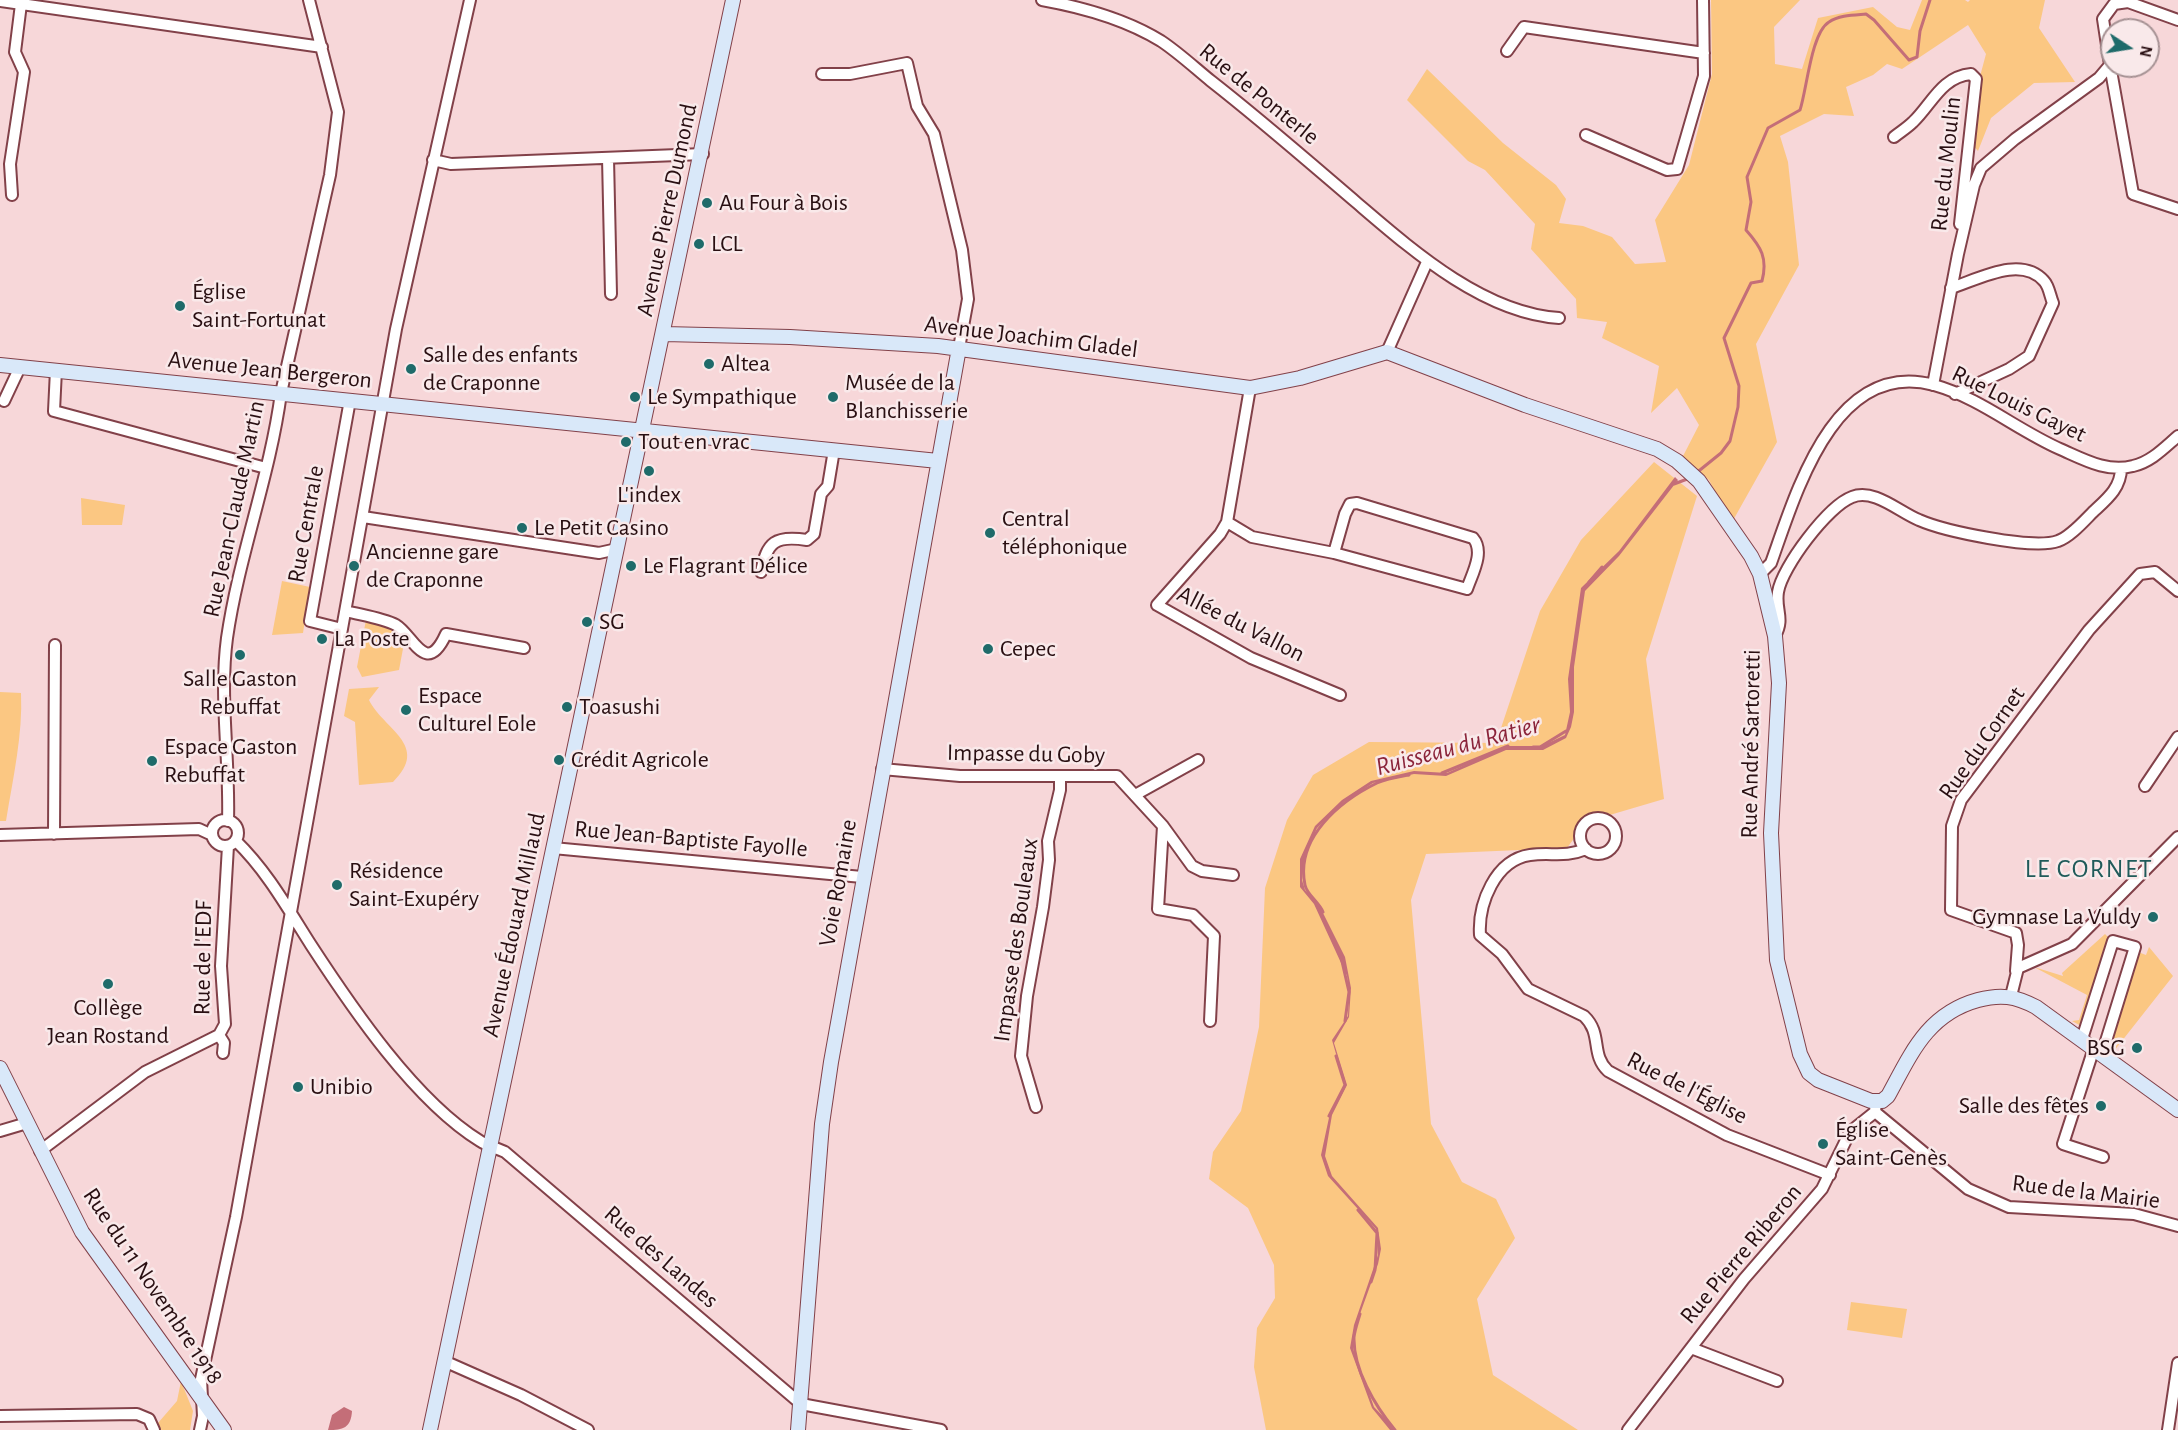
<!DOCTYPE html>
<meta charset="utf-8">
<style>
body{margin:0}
#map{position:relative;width:2178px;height:1430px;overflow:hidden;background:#f7d7d9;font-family:"Alegreya Sans",sans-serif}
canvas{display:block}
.north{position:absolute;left:2100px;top:18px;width:60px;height:60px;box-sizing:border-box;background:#f9e9ea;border:2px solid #a69294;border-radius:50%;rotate:102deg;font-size:16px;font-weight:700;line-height:24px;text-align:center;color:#290f12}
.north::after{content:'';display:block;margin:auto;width:21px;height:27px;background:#1f6b6a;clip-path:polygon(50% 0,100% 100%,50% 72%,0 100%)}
</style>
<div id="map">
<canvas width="2178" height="1430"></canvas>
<div class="north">N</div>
</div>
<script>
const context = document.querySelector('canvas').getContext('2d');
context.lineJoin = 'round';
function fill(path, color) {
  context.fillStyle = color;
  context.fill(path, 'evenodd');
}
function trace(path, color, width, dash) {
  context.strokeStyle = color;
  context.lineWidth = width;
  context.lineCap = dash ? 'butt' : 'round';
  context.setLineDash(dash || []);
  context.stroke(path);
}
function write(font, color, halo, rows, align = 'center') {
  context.font = font + ' "Alegreya Sans",sans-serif';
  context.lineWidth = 5;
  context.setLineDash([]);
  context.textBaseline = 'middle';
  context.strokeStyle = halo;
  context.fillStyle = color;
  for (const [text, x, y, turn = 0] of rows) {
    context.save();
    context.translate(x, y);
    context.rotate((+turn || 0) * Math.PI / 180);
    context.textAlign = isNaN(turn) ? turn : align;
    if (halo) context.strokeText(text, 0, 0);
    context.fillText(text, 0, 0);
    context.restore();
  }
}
const green = new Path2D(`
 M1711 0H1800L1774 27 1775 64 1802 69 1818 18 1873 7 1897 27 1910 30 1922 0H1965L1968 2 1970 0H2045L2039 28 2075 82 2034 83 1991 118 1978 151 1964 136 1986 54 1968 25 1902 69 1887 64 1873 75 1846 87 1854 116 1824 114 1780 136 1788 162 1799 265 1756 344 1777 442 1731 524 1709 480 1682 458 1699 425 1677 388 1651 413 1659 366 1602 338 1607 322 1577 318 1576 299 1531 249 1535 224 1485 170 1468 161 1407 100 1427 69 1503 143 1556 185 1566 199 1559 223 1583 226 1612 237 1635 264 1666 262 1655 220 1689 165 1712 74Z
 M1654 462 1697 496 1646 659 1664 799 1586 822 1567 848 1426 854 1411 900 1431 1124 1462 1182 1496 1199 1515 1238 1477 1299 1493 1375 1578 1430H1266L1254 1367 1257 1328 1275 1298 1274 1265 1248 1208 1209 1179 1213 1152 1241 1111 1259 1027 1265 888 1287 820 1313 775 1369 742 1496 743 1540 611 1581 540Z
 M81 498 125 505 122 525H82Z
 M282 581 310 587 303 633 272 635Z
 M366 620 392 629 405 638 399 670 362 677 357 667Z
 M379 687 369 700C383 729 431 745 393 782L359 785 355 722 344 716 349 689Z
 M0 692 21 693C23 734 13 778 6 821H0Z
 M2105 934 2108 937 2081 1026 2072 1021 2079 1020 2087 995 2034 967 2063 976 2062 973Z
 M2149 947 2173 976 2114 1051 2108 1047 2138 952 2146 955Z
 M1851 1302 1907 1309 1902 1338 1847 1330Z
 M181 1381 193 1411 190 1430H160L158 1423 177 1401Z`);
const water = new Path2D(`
 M1675 477 1678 480 1619 556 1585 591 1574 667V712L1571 727 1566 738 1543 750H1506L1446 776 1414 774 1373 783 1344 802 1317 828 1304 859 1302 880 1305 890 1318 903 1345 957 1351 988 1349 1017 1334 1043 1347 1085 1332 1115 1325 1156 1332 1176 1378 1228 1381 1249 1378 1264 1356 1325 1353 1349 1374 1407 1396 1430H1390L1372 1408 1350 1348 1354 1325 1378 1255 1376 1229 1328 1176 1321 1155 1330 1113 1345 1085 1332 1040 1348 1016 1349 992 1347 976 1314 904 1300 887V859L1315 826 1342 800 1371 781 1414 771 1447 773 1506 746H1542L1565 735 1570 712 1568 679 1581 588 1619 551Z
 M344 1407 352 1411C351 1428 343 1430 328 1430L332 1415Z`);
const stream = new Path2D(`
 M1695 474 1721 453 1730 441 1738 407 1739 386 1724 338 1751 283 1762 281C1768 258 1761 247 1746 230L1751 202 1747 177 1768 128 1800 110C1807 89 1811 33 1829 22 1839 15 1854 15 1866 14L1874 20 1909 60 1917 57 1920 31 1930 0
 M1674 484 1690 478
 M1589 582 1602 567
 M1533 747H1540L1566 731
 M1442 773 1508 746
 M1323 912C1319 902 1307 895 1305 885 1295 838 1340 801 1377 783 1386 779 1398 777 1409 775
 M1341 957 1349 992 1345 1021
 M1329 1116 1345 1085 1336 1056
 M1358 1210 1377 1233 1375 1270 1371 1282
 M1360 1314C1358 1321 1355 1329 1354 1337 1353 1369 1375 1406 1395 1430`);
const street = new Path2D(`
 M1042 0C1081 7 1127 20 1161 41 1179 53 1195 68 1211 81 1261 120 1309 162 1357 203 1412 250 1483 313 1559 318
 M0 1 322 47
 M1507 51 1524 27 1704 53
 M2110 65 2133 194 2178 209
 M822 74H850L907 63 917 106 934 134 962 250 968 299 959 348
 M1586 135 1667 170 1677 169 1704 76 1703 0
 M1894 137C1900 132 1907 128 1913 122 1932 104 1941 77 1971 74L1976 79 1960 224
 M608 158 611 294
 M433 160 451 164 703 154
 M12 195 10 164 24 72 15 52 21 4
 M1951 288C1979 279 2021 255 2044 281 2049 286 2050 296 2053 303L2029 356 2009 369 1955 394
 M1387 352 1427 262
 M56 370 54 411 266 468
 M1933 385 1958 254 1974 185 1981 168 2015 139 2099 78 2110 65 2103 19 2114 4 2128 2 2178 20
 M1250 388 1227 522 1220 534 1157 605 1251 658 1340 695
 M4 401 20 367
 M363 517 599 553 617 549
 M1227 522 1252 537 1334 553 1467 589C1472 574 1485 552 1473 538L1357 503 1350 504 1345 514 1334 553
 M761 572C767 542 775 535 807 540L814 534 821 494 828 486 834 450
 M1760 574 1771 563C1796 493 1834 358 1934 385 1980 398 2017 430 2060 449 2083 459 2107 473 2133 466 2151 462 2164 448 2178 436
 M346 611C361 615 382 618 396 625 413 635 426 678 446 634L524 648
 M342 629 310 621 350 400
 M1775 636C1785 618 1775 610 1778 592 1782 567 1828 506 1852 497 1874 488 1899 512 1919 520 1944 531 2033 550 2058 541 2070 537 2084 521 2093 512 2107 499 2121 488 2121 468
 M882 769 960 776H1117L1163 826 1192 866 1202 871 1233 875
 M2145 786 2178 737
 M1135 795 1198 760
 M1580 836a18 18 0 1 1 36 0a18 18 0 1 1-36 0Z
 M212 833a13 13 0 1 1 26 0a13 13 0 1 1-26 0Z
 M228 821C230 760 219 698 227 638 239 555 270 476 281 393L330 175 338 112 309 0
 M1163 826 1158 909 1193 915 1214 936 1210 1021
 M54 834 55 645
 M0 835 199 829 212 835
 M236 841C267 871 288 909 311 945 352 1008 415 1101 480 1141 487 1146 497 1148 505 1152L801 1404 941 1430
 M553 848 862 877
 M1586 849C1564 858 1552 852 1530 855 1495 860 1478 904 1480 935L1502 954 1528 989 1584 1016C1603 1034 1590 1054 1608 1071L1727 1135 1830 1175
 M2016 971 2018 945 2016 933 1951 910 1952 826 1961 800 2089 630 2140 574 2155 572 2178 591
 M2011 996 2018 968 2072 944 2178 837
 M219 1035 224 1043 223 1053
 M2082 1039 2113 941 2135 947 2102 1054
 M2094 1048 2063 1144 2103 1157
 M1036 1107 1021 1056 1027 996 1043 907 1049 860 1048 841 1060 790V776
 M1875 1112 1968 1189 2009 1207 2134 1214 2178 1226
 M0 1131 27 1123
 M40 1151 145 1072 219 1035 225 1024 221 966 228 846
 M1691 1348 1777 1381
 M444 1361 521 1395 588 1430
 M0 1416 137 1414 149 1419 154 1430
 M200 1430 203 1416 201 1379 236 1217 396 329 470 0
 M1628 1430 1744 1279 1822 1189 1850 1132 1875 1112 1876 1102
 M2168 1430 2178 1363`);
const secondary = new Path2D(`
 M664 334 790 337 938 346 1250 388 1300 378 1387 352 1525 405 1657 449 1677 461 1699 481 1751 556 1760 574 1775 636 1779 683 1771 833 1777 960 1800 1054 1809 1073 1818 1080 1871 1101H1882L1888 1096C1911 1054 1927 1014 1978 1000 2001 994 2015 996 2036 1007L2178 1110
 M0 365 938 461
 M0 1068 82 1232 224 1430
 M430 1430 733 0
 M798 1430 822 1124 831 1062 959 348`);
const markers = [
 [707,203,6,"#1f6b6a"],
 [699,244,6,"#1f6b6a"],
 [180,306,6,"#1f6b6a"],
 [709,364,6,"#1f6b6a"],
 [411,369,6,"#1f6b6a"],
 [635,397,6,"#1f6b6a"],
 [833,397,6,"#1f6b6a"],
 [626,442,6,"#1f6b6a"],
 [649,471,6,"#1f6b6a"],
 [522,528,6,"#1f6b6a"],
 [990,533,6,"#1f6b6a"],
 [354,566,6,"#1f6b6a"],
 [631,566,6,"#1f6b6a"],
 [587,622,6,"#1f6b6a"],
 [322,639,6,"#1f6b6a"],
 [988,649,6,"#1f6b6a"],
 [240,655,6,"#1f6b6a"],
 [567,707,6,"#1f6b6a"],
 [406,710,6,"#1f6b6a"],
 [559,760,6,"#1f6b6a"],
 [152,761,6,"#1f6b6a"],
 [337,885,6,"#1f6b6a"],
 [2153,917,6,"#1f6b6a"],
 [108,984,6,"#1f6b6a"],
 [2137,1048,6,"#1f6b6a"],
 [298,1087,6,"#1f6b6a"],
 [2101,1106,6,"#1f6b6a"],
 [1823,1144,6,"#1f6b6a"]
];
const streetNames = [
 ["Rue de Ponterle",1259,94,39],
 ["Rue du Moulin",1946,164,-84],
 ["Avenue Pierre Dumond",667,210,-78],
 ["Avenue Joachim Gladel",1031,337,7],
 ["Avenue Jean Bergeron",270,370,6],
 ["Rue Louis Gayet",2019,404,26],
 ["Rue Jean-Claude Martin",234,509,-78],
 ["Rue Centrale",306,524,-80],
 ["Allée du Vallon",1241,624,27],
 ["Rue du Cornet",1982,743,-55],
 ["Rue André Sartoretti",1751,744,-89],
 ["Impasse du Goby",1026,754,1],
 ["Rue Jean-Baptiste Fayolle",691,839,5],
 ["Voie Romaine",838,883,-80],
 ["Avenue Édouard Millaud",514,925,-78],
 ["Impasse des Bouleaux",1016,940,-82],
 ["Rue de l'EDF",203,958,-89],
 ["Rue de l'Église",1687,1088,27],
 ["Rue de la Mairie",2086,1192,7],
 ["Rue Pierre Riberon",1741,1254,-50],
 ["Rue des Landes",661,1257,41],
 ["Rue du 11 Novembre 1918",153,1286,56]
];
const poiNames = [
 ["Au Four à Bois",719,203],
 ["LCL",711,244],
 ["Église",192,292],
 ["Saint-Fortunat",192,320],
 ["Salle des enfants",423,355],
 ["de Craponne",423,383],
 ["Altea",721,364],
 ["Musée de la",845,383],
 ["Blanchisserie",845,411],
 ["Le Sympathique",647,397],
 ["Tout en vrac",638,442],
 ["L'index",649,495,"center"],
 ["Central",1002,519],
 ["téléphonique",1002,547],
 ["Le Petit Casino",534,528],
 ["Ancienne gare",366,552],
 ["de Craponne",366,580],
 ["Le Flagrant Délice",643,566],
 ["SG",599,622],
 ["La Poste",334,639],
 ["Cepec",1000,649],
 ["Salle Gaston",240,679,"center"],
 ["Rebuffat",240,707,"center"],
 ["Espace",418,696],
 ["Culturel Eole",418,724],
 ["Toasushi",579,707],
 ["Espace Gaston",164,747],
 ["Rebuffat",164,775],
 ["Crédit Agricole",571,760],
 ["Résidence",349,871],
 ["Saint-Exupéry",349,899],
 ["Gymnase La Vuldy",2141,917,"right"],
 ["Collège",108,1008,"center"],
 ["Jean Rostand",108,1036,"center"],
 ["BSG",2125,1048,"right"],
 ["Unibio",310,1087],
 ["Salle des fêtes",2089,1106,"right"],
 ["Église",1835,1130],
 ["Saint-Genès",1835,1158]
];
const waterNames = [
 ["Ruisseau du Ratier",1458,746,-15]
];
const neighbourhoodNames = [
 ["LE CORNET",2089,869]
];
fill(green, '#fbc782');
fill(water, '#c46e78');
trace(stream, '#c46e78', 3);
trace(street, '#824149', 14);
trace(secondary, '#824149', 16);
trace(street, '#fff', 10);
trace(secondary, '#d9e8f9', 14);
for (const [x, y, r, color] of markers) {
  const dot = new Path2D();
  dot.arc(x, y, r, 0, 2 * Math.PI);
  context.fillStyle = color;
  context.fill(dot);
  trace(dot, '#f9e9ea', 2);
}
write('24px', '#290f12', '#f9e9ea', streetNames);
write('24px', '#290f12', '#f9e9ea', poiNames, 'left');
write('italic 26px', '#8b243a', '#f9e9ea', waterNames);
context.letterSpacing = '1.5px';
write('26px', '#205b5a', '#f9e9ea', neighbourhoodNames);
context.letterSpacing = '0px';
</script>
